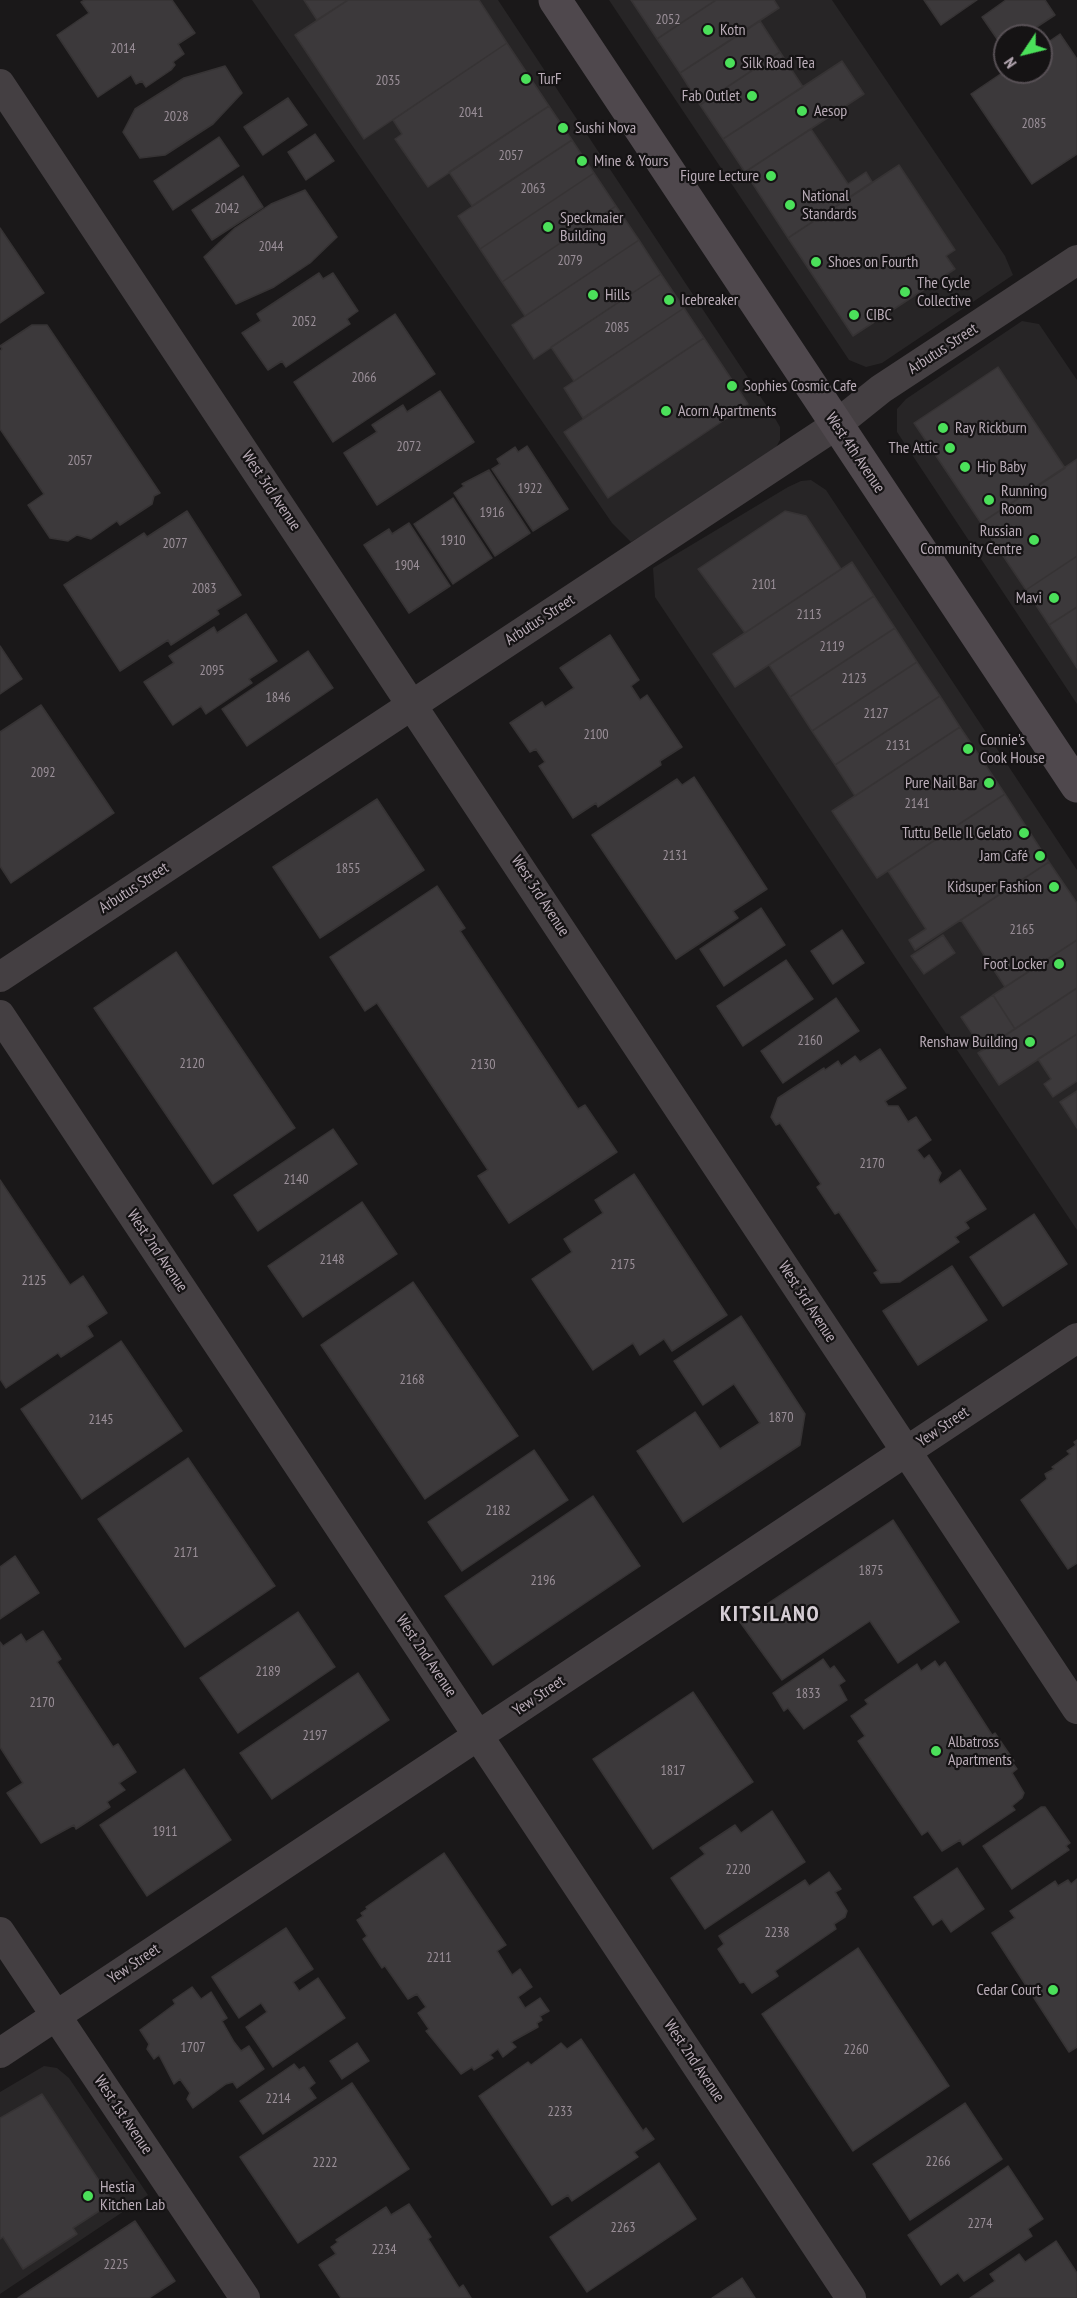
<!DOCTYPE html>
<meta charset="utf-8">
<style>
body{margin:0}
#map{position:relative;width:1077px;height:2298px;overflow:hidden;background:#1a1819;font-family:"PT Sans Narrow",sans-serif}
canvas{display:block}
.north{position:absolute;left:993px;top:24px;width:60px;height:60px;box-sizing:border-box;background:#151314;border:2px solid #575055;border-radius:50%;rotate:235deg;font-size:16px;font-weight:700;line-height:24px;text-align:center;color:#b9acb7}
.north::after{content:'';display:block;margin:auto;width:21px;height:27px;background:#4be05a;clip-path:polygon(50% 0,100% 100%,50% 72%,0 100%)}
</style>
<div id="map">
<canvas width="1077" height="2298"></canvas>
<div class="north">N</div>
</div>
<script>
const context = document.querySelector('canvas').getContext('2d');
context.lineJoin = 'round';
function fill(path, color) {
  context.fillStyle = color;
  context.fill(path, 'evenodd');
}
function trace(path, color, width, dash) {
  context.strokeStyle = color;
  context.lineWidth = width;
  context.lineCap = dash ? 'butt' : 'round';
  context.setLineDash(dash || []);
  context.stroke(path);
}
function write(font, color, halo, rows, align = 'center') {
  context.font = font + ' "PT Sans Narrow",sans-serif';
  context.lineWidth = 4.5;
  context.setLineDash([]);
  context.textBaseline = 'middle';
  context.strokeStyle = halo;
  context.fillStyle = color;
  for (const [text, x, y, turn = 0] of rows) {
    context.save();
    context.translate(x, y);
    context.rotate((+turn || 0) * Math.PI / 180);
    context.textAlign = isNaN(turn) ? turn : align;
    if (halo) context.strokeText(text, 0, 0);
    context.fillText(text, 0, 0);
    context.restore();
  }
}
const built = new Path2D(`
 M252 0H498L776 420 780 427V440L770 458 631 542 612 523Z
 M609 0H832L1005 256 1013 275 882 363 866 367 849 360Z
 M1022 321 1039 324 1077 380V704L897 432V409L906 399Z
 M811 480 826 490 1077 870V1230L655 597 653 568 788 487 801 481Z
 M44 2066 57 2068 69 2078 148 2195 0 2294V2092Z`);
const building = new Path2D(`
 M85 0H172L195 33 178 44 184 54 173 62 175 65 171 70 146 87 142 81 136 84 131 75 98 97 57 35 89 13 81 2Z
 M304 0H348L317 20Z
 M348 0H479L507 43 364 139 295 35Z
 M631 0H716L657 39Z
 M716 0H774L779 8 680 73 657 39Z
 M924 0H977L941 25Z
 M1006 0H1045L1055 15 1023 36H1005L1004 49 982 17Z
 M760 21 780 52 700 105 680 73Z
 M1060 34 1077 59V154L1032 184 971 94 1005 71 1041 72V47Z
 M507 43 549 106 428 187 395 139 402 134 393 120Z
 M780 52 803 87 723 139 700 105Z
 M842 61 864 94 745 172 723 139Z
 M225 66 242 93 213 124 165 155 140 158 123 132 135 109 184 78Z
 M288 98 307 125 263 155 244 127Z
 M549 106 572 140 472 206 449 172Z
 M811 129 848 184 866 172 872 182 788 238 745 172Z
 M315 134 334 161 306 180 288 152Z
 M219 137 239 166 173 210 154 181Z
 M572 140 594 173 480 249 458 216Z
 M899 165 955 250 946 256 955 269 853 336 788 238Z
 M594 173 616 206 502 282 480 249Z
 M243 176 263 207 212 240 192 210Z
 M305 190 337 237 310 263 274 287 236 304 204 257 235 228 271 204Z
 M616 206 639 240 525 316 502 282Z
 M0 228 44 293 0 323Z
 M639 240 661 274 534 359 512 325Z
 M319 273 323 279 333 273 358 311 347 319 350 324 286 367 282 361 268 370 242 333 261 321 257 314Z
 M661 274 684 308 574 381 551 347Z
 M684 308 704 338 583 418 564 388Z
 M395 314 435 374 333 442 294 382Z
 M32 325H47L160 493 154 496 152 504 120 525 117 521 91 539 77 535 68 541 50 538 28 505 44 494 0 429V351L2 349 0 346Z
 M704 338 748 404 608 498 564 432Z
 M998 367 1065 468 981 523 914 423Z
 M440 391 474 442 377 505 344 453 377 432 372 425 403 405 407 412Z
 M527 446 568 509 533 531 492 469 500 464 497 459 515 447 518 452Z
 M1077 459V556L1026 590 981 523Z
 M489 470 530 533 495 556 454 493 464 486 462 484Z
 M453 498 492 558 453 584 414 524Z
 M187 511 241 595 217 610 219 614 171 645 168 640 120 671 64 585 144 533 147 537Z
 M785 511 806 516 841 569 745 633 698 569Z
 M409 523 450 586 409 613 364 545 389 529 392 534Z
 M1077 556V607L1049 625 1026 590Z
 M852 562 874 596 735 687 713 654Z
 M874 596 895 628 790 697 769 665Z
 M1077 607V668L1049 625Z
 M246 614 277 661 249 679 252 683 206 714 201 706 173 725 144 682 174 663 169 656 214 627 217 633Z
 M895 628 917 662 812 731 790 697Z
 M610 635 639 680 631 686 640 700 647 695 682 747 660 761 661 765 598 807 596 803 573 818 539 766 545 762 536 749 530 752 510 723 542 702 545 707 574 688 560 668Z
 M0 646 22 679 0 694Z
 M308 651 333 688 247 746 222 709Z
 M917 662 940 696 835 765 812 731Z
 M940 696 960 727 855 796 835 765Z
 M41 705 114 813 11 883 0 866V732Z
 M960 727 1005 794 877 878 832 811Z
 M694 777 767 889 733 911 738 918 676 959 592 835 677 779 682 785Z
 M1005 794 1049 862 915 950 909 940 926 929 888 871Z
 M377 799 424 870 320 938 273 867Z
 M1049 862 1077 903V940L1005 987 961 920Z
 M437 886 465 928 460 931 578 1109 585 1105 617 1152 509 1223 478 1176 488 1170 377 1003 365 1011 330 957Z
 M761 908 785 945 724 986 700 949Z
 M842 930 864 963 833 984 811 951Z
 M943 935 955 953 924 974 911 956Z
 M1077 940V988L1015 1029 993 995Z
 M176 952 295 1128 213 1184 94 1008Z
 M786 960 813 999 743 1046 717 1006Z
 M1077 988V1034L999 1085 978 1053Z
 M993 995 1015 1029 983 1050 961 1017Z
 M836 998 859 1031 783 1083 761 1051Z
 M1077 1034V1081L1053 1097 1044 1084 1051 1079 1038 1059Z
 M880 1049 906 1088 885 1101 888 1106H898L908 1122 916 1117 931 1140 917 1150 924 1159 929 1155 941 1173 938 1180 940 1184 960 1170 986 1209 965 1222 969 1228 955 1237 959 1242 900 1282 881 1283 874 1273 878 1271 839 1212 835 1214 817 1187 821 1184 780 1123 776 1125 771 1117 778 1098 824 1068 825 1070 838 1061 841 1066 855 1056 860 1062Z
 M1077 1091V1128L1060 1102Z
 M333 1129 357 1164 258 1231 234 1195Z
 M634 1174 727 1315 672 1351 664 1339 640 1355 633 1343 593 1370 532 1279 572 1252 564 1239 603 1213 595 1200Z
 M0 1180 70 1285 83 1276 107 1313 87 1326 93 1336 61 1357 58 1353 6 1388 0 1379Z
 M362 1202 397 1254 303 1317 268 1266Z
 M1034 1214 1067 1264 1003 1306 970 1257Z
 M952 1266 987 1320 918 1365 883 1311Z
 M413 1282 518 1436 425 1499 321 1345Z
 M741 1316 805 1414 800 1445 683 1522 637 1451 695 1412 720 1449 760 1423 734 1384 703 1405 674 1361Z
 M121 1341 182 1431 82 1499 21 1409Z
 M1077 1440V1563L1068 1569 1021 1500 1047 1479 1045 1474 1054 1469 1052 1467 1070 1454 1067 1451 1076 1445 1074 1442Z
 M534 1450 568 1500 462 1571 428 1522Z
 M188 1458 275 1586 185 1647 98 1519Z
 M593 1496 640 1566 493 1665 445 1596Z
 M893 1520 959 1622 898 1663 870 1621 782 1680 740 1622Z
 M15 1556 39 1593 0 1619V1567Z
 M298 1612 335 1667 238 1733 200 1678Z
 M43 1631 61 1659 57 1662 113 1747 118 1744 136 1772 119 1783 125 1790 107 1802 110 1807 76 1829 74 1825 41 1843 7 1793 23 1783 0 1747V1642L3 1646 21 1634 26 1642Z
 M823 1659 830 1669 834 1666 845 1681 839 1685 847 1700 804 1729 788 1708 784 1711 773 1693Z
 M935 1661 939 1667 945 1662 992 1735 995 1733 1014 1761 1012 1762 1017 1769 1012 1773 1024 1793 1022 1798 1012 1806 1015 1810 963 1845 960 1840 942 1851 928 1831 922 1835 858 1741 865 1736 851 1716 868 1704 865 1700 917 1664 921 1671Z
 M358 1673 389 1720 272 1799 240 1753Z
 M693 1692 753 1782 653 1849 593 1759Z
 M184 1769 231 1840 147 1896 100 1825Z
 M1041 1807H1045L1070 1843 1066 1846 1069 1850 1012 1889 983 1846Z
 M772 1811 805 1862 705 1929 671 1878 705 1854 700 1848 735 1825 741 1833Z
 M444 1853 506 1945 497 1951 512 1975 520 1969 532 1987 518 1997 525 2008 540 1998 549 2011 540 2016 542 2020 537 2023 538 2027 511 2042 516 2047 503 2057 498 2049 490 2055 493 2058 474 2070 472 2067 461 2074 426 2031 429 2029 418 2013 426 2007 417 1994 408 1999 385 1966 382 1968 363 1939 367 1936 357 1920 363 1916 361 1913 367 1909 366 1907Z
 M957 1868 984 1909 951 1932 942 1919 933 1925 914 1897Z
 M829 1872 841 1889 835 1892 847 1911 845 1917 834 1924 836 1929 775 1971 778 1976 752 1993 744 1982 740 1983 718 1949 724 1944 719 1936 805 1880 809 1886Z
 M1077 1879V2047L1069 2052 992 1933 1015 1918 1010 1911 1055 1881 1058 1886 1068 1880 1071 1884Z
 M286 1928 313 1969 293 1982 299 1991 318 1978 345 2018 273 2067 246 2027 267 2012 261 2003 239 2018 212 1977Z
 M858 1948 949 2086 853 2151 762 2014Z
 M192 1987 201 1999 211 1992 227 2018 222 2021 234 2042 241 2051 249 2046 264 2069 237 2088 233 2082 226 2084 193 2108 187 2099 190 2093 180 2079 174 2084 159 2055 154 2059 147 2049 149 2044 140 2030 175 2004 173 2000Z
 M581 2039 643 2131 646 2128 654 2139 634 2152 638 2157 572 2201 568 2195 552 2205 479 2096 528 2062 531 2065 561 2043 567 2049Z
 M357 2043 369 2061 342 2079 330 2061Z
 M294 2064 299 2070 304 2067 315 2083 309 2088 316 2098 263 2134 240 2101Z
 M352 2083 409 2169 298 2243 240 2157Z
 M42 2094 113 2202 73 2228 77 2234 23 2269 3 2237 0 2239V2118Z
 M965 2103 1002 2159 910 2220 873 2164Z
 M659 2163 696 2219 587 2292 550 2237Z
 M1008 2166 1043 2219 1028 2229 1032 2236 964 2281 958 2273 941 2285 908 2235Z
 M409 2204 431 2237 428 2239 459 2288 463 2285 471 2298H341L319 2265 336 2254 331 2247 338 2242 336 2240 386 2207 391 2215Z
 M135 2221 175 2281 149 2298H18Z
 M1056 2241 1077 2273V2298H970L995 2281 990 2274 1019 2254 1025 2262Z
 M742 2278 755 2298H712Z`);
const street = new Path2D(`
 M0 84 1077 1709
 M0 977 836 425 881 389 1077 260
 M0 1015 851 2298
 M0 1932 245 2298
 M0 2053 1077 1338`);
const secondary = new Path2D(`
 M555 0 1077 786`);
const markers = [
 [708,30,6,"#4be05a"],
 [730,63,6,"#4be05a"],
 [526,79,6,"#4be05a"],
 [752,96,6,"#4be05a"],
 [802,111,6,"#4be05a"],
 [563,128,6,"#4be05a"],
 [582,161,6,"#4be05a"],
 [771,176,6,"#4be05a"],
 [790,205,6,"#4be05a"],
 [548,227,6,"#4be05a"],
 [816,262,6,"#4be05a"],
 [905,292,6,"#4be05a"],
 [593,295,6,"#4be05a"],
 [669,300,6,"#4be05a"],
 [854,315,6,"#4be05a"],
 [732,386,6,"#4be05a"],
 [666,411,6,"#4be05a"],
 [943,428,6,"#4be05a"],
 [950,448,6,"#4be05a"],
 [965,467,6,"#4be05a"],
 [989,500,6,"#4be05a"],
 [1034,540,6,"#4be05a"],
 [1054,598,6,"#4be05a"],
 [968,749,6,"#4be05a"],
 [989,783,6,"#4be05a"],
 [1024,833,6,"#4be05a"],
 [1040,856,6,"#4be05a"],
 [1054,887,6,"#4be05a"],
 [1059,964,6,"#4be05a"],
 [1030,1042,6,"#4be05a"],
 [936,1751,6,"#4be05a"],
 [1053,1990,6,"#4be05a"],
 [88,2196,6,"#4be05a"]
];
const numberNames = [
 ["2052",668,20],
 ["2014",123,49],
 ["2035",388,81],
 ["2041",471,113],
 ["2028",176,117],
 ["2085",1034,124],
 ["2057",511,156],
 ["2063",533,189],
 ["2042",227,209],
 ["2044",271,247],
 ["2079",570,261],
 ["2052",304,322],
 ["2085",617,328],
 ["2066",364,378],
 ["2072",409,447],
 ["2057",80,461],
 ["1922",530,489],
 ["1916",492,513],
 ["1910",453,541],
 ["2077",175,544],
 ["1904",407,566],
 ["2101",764,585],
 ["2083",204,589],
 ["2113",809,615],
 ["2119",832,647],
 ["2095",212,671],
 ["2123",854,679],
 ["1846",278,698],
 ["2127",876,714],
 ["2100",596,735],
 ["2131",898,746],
 ["2092",43,773],
 ["2141",917,804],
 ["2131",675,856],
 ["1855",348,869],
 ["2165",1022,930],
 ["2160",810,1041],
 ["2120",192,1064],
 ["2130",483,1065],
 ["2170",872,1164],
 ["2140",296,1180],
 ["2148",332,1260],
 ["2175",623,1265],
 ["2125",34,1281],
 ["2168",412,1380],
 ["1870",781,1418],
 ["2145",101,1420],
 ["2182",498,1511],
 ["2171",186,1553],
 ["1875",871,1571],
 ["2196",543,1581],
 ["2189",268,1672],
 ["1833",808,1694],
 ["2170",42,1703],
 ["2197",315,1736],
 ["1817",673,1771],
 ["1911",165,1832],
 ["2220",738,1870],
 ["2238",777,1933],
 ["2211",439,1958],
 ["1707",193,2048],
 ["2260",856,2050],
 ["2214",278,2099],
 ["2233",560,2112],
 ["2266",938,2162],
 ["2222",325,2163],
 ["2274",980,2224],
 ["2263",623,2228],
 ["2234",384,2250],
 ["2225",116,2265]
];
const poiNames = [
 ["Kotn",720,30],
 ["Silk Road Tea",742,63],
 ["TurF",538,79],
 ["Fab Outlet",740,96,"right"],
 ["Aesop",814,111],
 ["Sushi Nova",575,128],
 ["Mine & Yours",594,161],
 ["Figure Lecture",759,176,"right"],
 ["National",802,196],
 ["Standards",802,214],
 ["Speckmaier",560,218],
 ["Building",560,236],
 ["Shoes on Fourth",828,262],
 ["The Cycle",917,283],
 ["Collective",917,301],
 ["Hills",605,295],
 ["Icebreaker",681,300],
 ["CIBC",866,315],
 ["Sophies Cosmic Cafe",744,386],
 ["Acorn Apartments",678,411],
 ["Ray Rickburn",955,428],
 ["The Attic",938,448,"right"],
 ["Hip Baby",977,467],
 ["Running",1001,491],
 ["Room",1001,509],
 ["Russian",1022,531,"right"],
 ["Community Centre",1022,549,"right"],
 ["Mavi",1042,598,"right"],
 ["Connie's",980,740],
 ["Cook House",980,758],
 ["Pure Nail Bar",977,783,"right"],
 ["Tuttu Belle Il Gelato",1012,833,"right"],
 ["Jam Café",1028,856,"right"],
 ["Kidsuper Fashion",1042,887,"right"],
 ["Foot Locker",1047,964,"right"],
 ["Renshaw Building",1018,1042,"right"],
 ["Albatross",948,1742],
 ["Apartments",948,1760],
 ["Cedar Court",1041,1990,"right"],
 ["Hestia",100,2187],
 ["Kitchen Lab",100,2205]
];
const streetNames = [
 ["Arbutus Street",943,349,-33],
 ["West 4th Avenue",855,453,56],
 ["West 3rd Avenue",271,491,56],
 ["Arbutus Street",540,620,-33],
 ["Arbutus Street",134,888,-33],
 ["West 3rd Avenue",540,896,57],
 ["West 2nd Avenue",157,1251,56],
 ["West 3rd Avenue",807,1302,57],
 ["Yew Street",943,1427,-34],
 ["West 2nd Avenue",426,1656,56],
 ["Yew Street",539,1696,-34],
 ["Yew Street",134,1964,-34],
 ["West 2nd Avenue",694,2061,56],
 ["West 1st Avenue",123,2115,56]
];
const districtNames = [
 ["KITSILANO",770,1615]
];
fill(built, '#272526');
fill(building, '#3c393b');
trace(building, '#363334', 1.5);
trace(street, '#443f42', 30);
trace(secondary, '#4f484d', 33);
for (const [x, y, r, color] of markers) {
  const dot = new Path2D();
  dot.arc(x, y, r, 0, 2 * Math.PI);
  context.fillStyle = color;
  context.fill(dot);
  trace(dot, '#151314', 2);
}
write('14px', '#9a8f98', null, numberNames);
write('16px', '#b9acb7', '#151314', poiNames, 'left');
write('16px', '#b9acb7', '#151314', streetNames);
context.letterSpacing = '1.5px';
write('bold 22px', '#d5cdd4', '#151314', districtNames);
context.letterSpacing = '0px';
</script>
